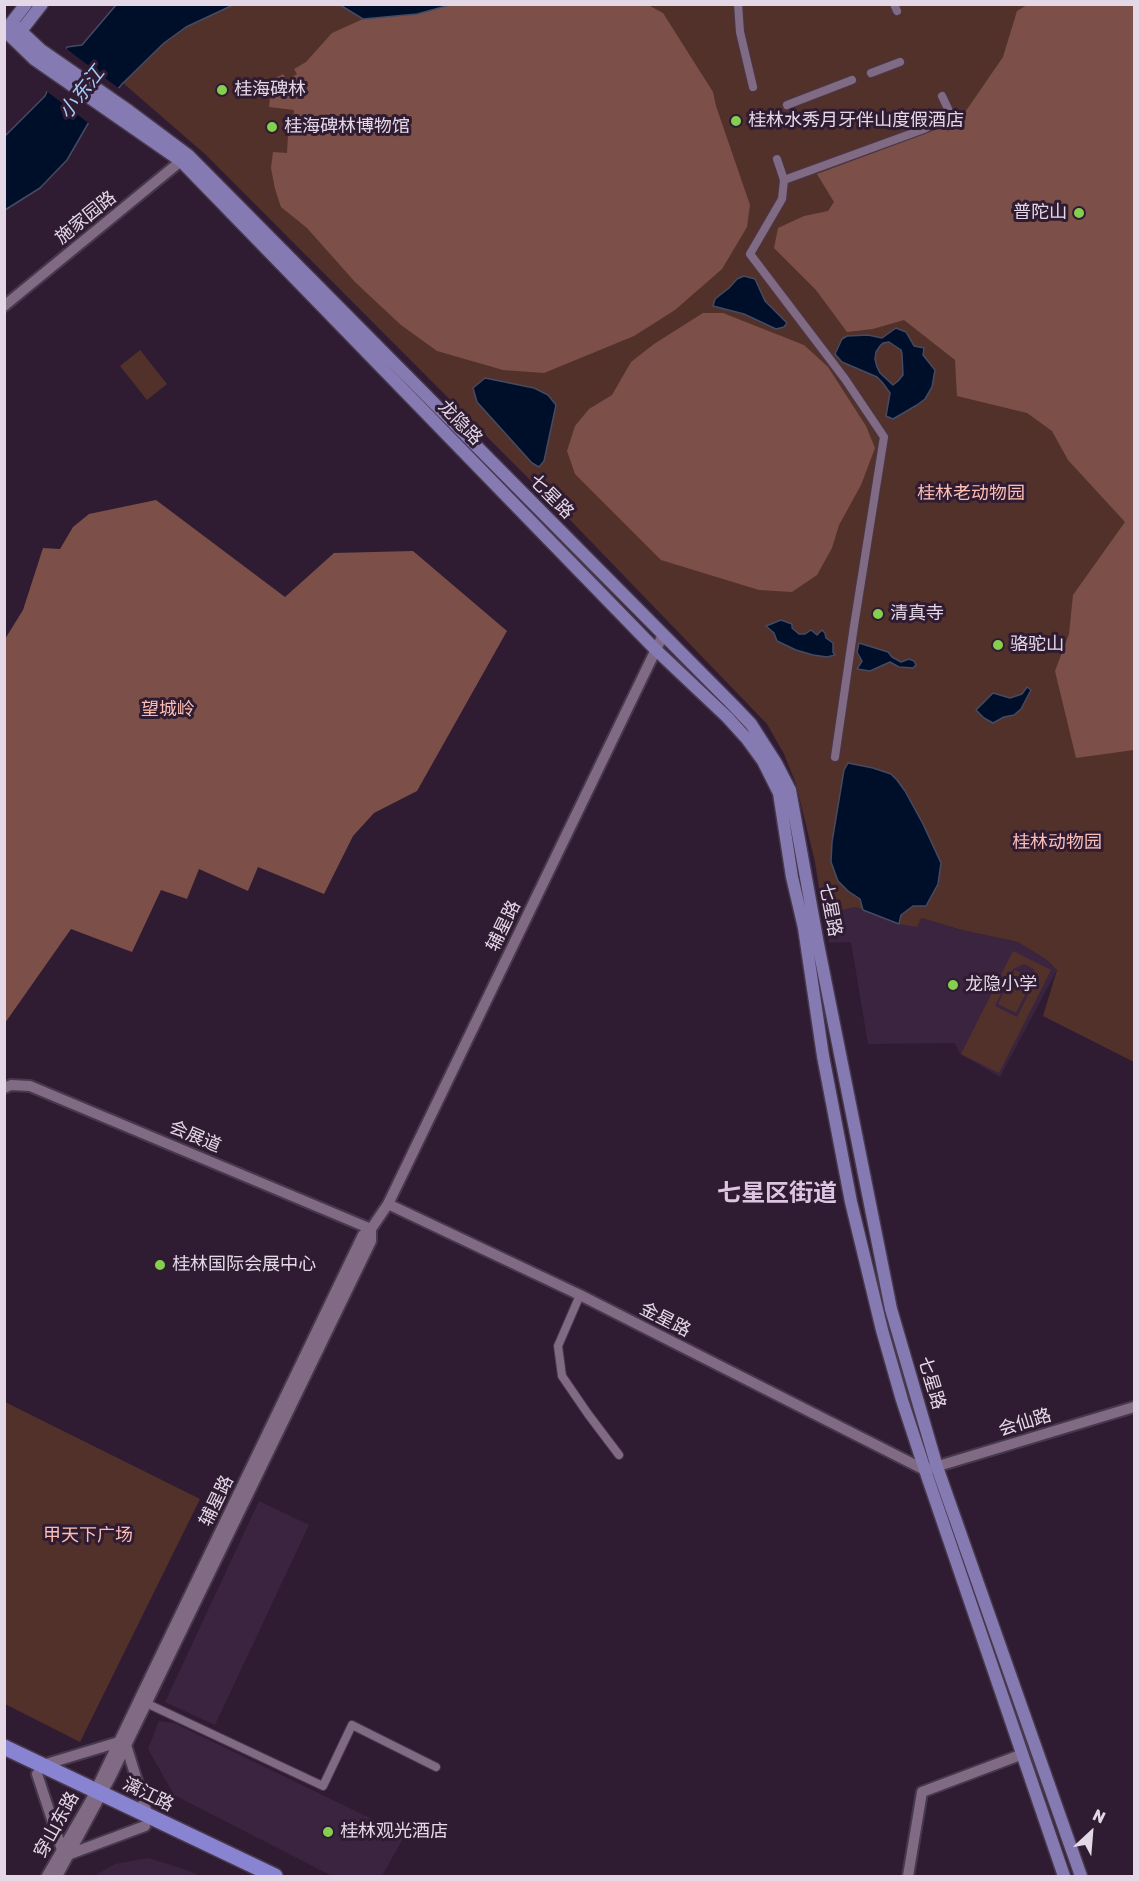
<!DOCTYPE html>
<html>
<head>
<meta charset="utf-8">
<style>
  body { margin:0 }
  #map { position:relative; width:1139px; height:1881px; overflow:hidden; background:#2f1c32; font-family:Rubik,sans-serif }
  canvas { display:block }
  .frame { position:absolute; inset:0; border:6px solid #e4d8e7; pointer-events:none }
  .north { position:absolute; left:1061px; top:1803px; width:60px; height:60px; -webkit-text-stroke:4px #2f1c32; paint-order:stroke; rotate:26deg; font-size:16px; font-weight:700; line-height:24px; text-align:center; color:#e4d8e7 }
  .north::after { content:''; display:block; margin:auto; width:21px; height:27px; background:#e4d8e7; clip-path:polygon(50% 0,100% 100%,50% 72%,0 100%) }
</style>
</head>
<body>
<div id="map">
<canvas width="1139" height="1881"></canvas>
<div class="frame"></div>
<div class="north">N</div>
</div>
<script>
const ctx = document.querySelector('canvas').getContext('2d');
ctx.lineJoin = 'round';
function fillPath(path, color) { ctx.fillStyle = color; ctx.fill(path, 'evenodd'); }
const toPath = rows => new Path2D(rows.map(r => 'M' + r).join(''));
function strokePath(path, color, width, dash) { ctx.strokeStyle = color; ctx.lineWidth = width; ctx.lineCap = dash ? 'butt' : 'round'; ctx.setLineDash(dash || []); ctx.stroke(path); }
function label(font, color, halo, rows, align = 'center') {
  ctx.font = font + ' Rubik,"Noto Sans SC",sans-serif'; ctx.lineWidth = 6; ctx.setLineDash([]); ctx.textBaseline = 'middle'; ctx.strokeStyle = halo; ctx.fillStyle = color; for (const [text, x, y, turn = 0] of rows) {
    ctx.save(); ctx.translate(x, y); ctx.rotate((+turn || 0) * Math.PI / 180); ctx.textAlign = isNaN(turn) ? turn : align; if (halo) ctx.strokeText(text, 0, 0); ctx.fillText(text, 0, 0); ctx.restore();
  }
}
const built = toPath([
  [856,907,899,924,921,918,962,930,1018,942,1047,960,1057,970,1000,1077,960,1054,955,1043,868,1044,851,942,829,943,823,914],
  [259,1501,309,1525,215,1725,165,1702],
  [159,1721,174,1723,405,1835,382,1876,332,1876,174,1795,148,1749],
  [148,1858,184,1869,201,1876,94,1876,115,1864]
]);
const green = toPath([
  [450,4,1134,5,1134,1062,1043,1016,1057,970,1047,960,1018,942,962,930,921,918,917,927,899,924,856,907,823,914,815,862,796,784,784,754,767,724,575,525,205,154,123,83,164,43,186,27,233,5,341,5,363,19],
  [140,350,167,384,147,400,120,366],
  [1013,951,1051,970,999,1073,961,1054],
  [1024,964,1034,969,1036,979,1017,1017,995,1006,1013,969],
  [1015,970,1033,979,1016,1013,998,1004],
  [5,1402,200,1499,80,1742,5,1704]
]);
const forest = toPath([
  [450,4,648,5,663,13,713,92,716,106,750,205,747,227,722,269,675,310,634,336,544,373,503,370,437,351,401,325,355,282,307,228,281,207,275,189,271,168,273,152,287,153,288,135,292,135,294,110,269,107,272,80,283,74,287,80,297,74,294,69,306,62,332,33,363,19,416,14],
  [1027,5,1134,5,1134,750,1076,758,1055,671,1069,634,1073,595,1125,522,1068,460,1052,431,1027,413,957,396,955,360,904,320,873,329,847,332,816,290,774,248,778,228,804,216,828,211,834,202,817,174,959,121,1003,57,1017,11],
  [703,313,723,313,804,345,828,367,866,426,875,448,861,485,839,525,832,548,817,575,792,592,759,590,661,560,575,474,567,451,575,426,589,409,612,395,631,362,654,344],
  [156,500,285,597,334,553,413,551,507,631,417,791,374,813,353,836,324,894,258,867,248,891,199,869,187,899,161,890,132,952,71,929,5,1023,5,639,23,610,43,548,60,549,73,527,89,514]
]);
const water = toPath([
  [116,5,233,5,186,27,164,43,123,83,89,122,67,160,40,188,5,210,5,136,45,96,67,47,82,45,116,5],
  [340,5,450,5,417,14,363,19,340,5],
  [744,276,755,279,765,301,787,323,784,327,776,329,744,314,713,306,715,299,729,288,737,279,744,276],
  [896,328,906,332,914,346,924,348,923,355,935,370,932,387,925,399,917,405,893,419,886,416,890,393,882,382,877,377,842,362,835,354,842,339,847,336,868,335,882,338,896,328],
  [889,342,901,350,902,354,903,375,898,381,893,385,880,373,877,367,875,359,876,352,880,346,883,343,889,342],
  [485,378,534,388,548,395,556,405,544,461,539,467,532,463,477,402,473,388,485,378],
  [781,620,792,624,792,628,799,634,805,634,811,630,817,635,822,630,825,633,826,638,833,643,833,652,835,655,827,657,813,655,796,650,777,641,774,633,766,626,781,620],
  [859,643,888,652,892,657,901,662,909,659,914,661,916,665,913,668,899,667,890,662,870,671,857,669,862,661,857,652,859,643],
  [1027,687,1031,690,1021,709,1014,715,1004,717,993,723,984,718,976,710,993,693,1010,698,1022,694,1027,687],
  [848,763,873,768,891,774,897,780,905,791,923,824,941,863,938,884,926,906,913,906,901,915,899,924,863,910,860,899,848,891,838,881,831,862,832,842,844,770,848,763]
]);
const pier = toPath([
  [64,47,121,90,91,125,45,90]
]);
const street = toPath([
  [738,4,740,32,753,87],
  [894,4,897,11],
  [871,73,900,62],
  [787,105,852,80],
  [777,159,784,180,782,199,750,254,845,379,884,437,854,626,835,757],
  [784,180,924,129,950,113,942,96],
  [580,1295,558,1346,562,1376,588,1414,619,1455],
  [146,1703,323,1786,352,1725,436,1767]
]);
const secondary = toPath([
  [4,306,187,156],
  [4,1088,11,1085,30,1086,371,1229],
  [388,1204,580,1295,925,1470,1134,1407],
  [126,1745,148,1816],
  [43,1765,119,1742],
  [37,1774,62,1850],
  [70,1854,145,1826],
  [47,1876,91,1800,363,1235,371,1229,388,1204,663,635],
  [57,1876,111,1776,371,1241,371,1229],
  [908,1876,922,1792,1023,1754]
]);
const primary = toPath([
  [26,4,5,31,34,59,181,161,655,649,727,717,747,739,763,761,779,793,792,877,804,928,823,1056,851,1202,882,1330,902,1400,925,1470,1064,1876],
  [12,23,41,50,129,111,188,155,733,705,751,724,776,763,790,790,818,944,891,1309,937,1467,1081,1876],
  [17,36,42,4]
]);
const highway = toPath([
  [4,1747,275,1876]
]);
const markers = [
  [222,90,6,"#84d04e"],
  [736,121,6,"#84d04e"],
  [272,127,6,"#84d04e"],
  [1079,213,6,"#84d04e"],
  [878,614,6,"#84d04e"],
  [998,645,6,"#84d04e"],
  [953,985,6,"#84d04e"],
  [160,1265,6,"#84d04e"],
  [328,1832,6,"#84d04e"]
];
const poiNames = [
  ["桂海碑林",234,90],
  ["桂林水秀月牙伴山度假酒店",748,121],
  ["桂海碑林博物馆",284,127],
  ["普陀山",1067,213,"right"],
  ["清真寺",890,614],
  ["骆驼山",1010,645],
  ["龙隐小学",965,985],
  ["桂林国际会展中心",172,1265],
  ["桂林观光酒店",340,1832]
];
const streetNames = [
  ["施家园路",86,218,-39],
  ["龙隐路",460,423,46],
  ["七星路",551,497,45],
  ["七星路",830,910,79],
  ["辅星路",504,926,-64],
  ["会展道",195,1137,23],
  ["金星路",665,1320,27],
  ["七星路",931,1383,73],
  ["会仙路",1025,1423,-17],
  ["辅星路",217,1501,-64],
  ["漓江路",148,1795,26],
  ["穿山东路",57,1825,-61]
];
const parkNames = [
  ["桂林老动物园",971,494],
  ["望城岭",168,710],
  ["桂林动物园",1057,843],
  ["甲天下广场",88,1536]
];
const waterNames = [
  ["小东江",82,93,-52]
];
const districtNames = [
  ["七星区街道",777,1194]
];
fillPath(built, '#3a243f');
fillPath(green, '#53312b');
fillPath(forest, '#7c5048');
fillPath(water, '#000f29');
strokePath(water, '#444b62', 1.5);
fillPath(pier, '#2f1c32');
strokePath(street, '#47384b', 10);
strokePath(secondary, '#47384b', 14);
strokePath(primary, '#47384b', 15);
strokePath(highway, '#47384b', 18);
strokePath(street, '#806a84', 8);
strokePath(secondary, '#806a84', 10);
strokePath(primary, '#857ab2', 12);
strokePath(highway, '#8984d1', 15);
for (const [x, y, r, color] of markers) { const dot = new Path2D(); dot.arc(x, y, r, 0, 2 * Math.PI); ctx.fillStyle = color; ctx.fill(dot); strokePath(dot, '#2f1c32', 2); }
label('18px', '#e4d8e7', '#2f1c32', poiNames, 'left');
label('18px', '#e4d8e7', '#2f1c32', streetNames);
label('18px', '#fcbeb3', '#2f1c32', parkNames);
label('italic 20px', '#a6cdf8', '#2f1c32', waterNames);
label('bold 24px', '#ddc5e2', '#2f1c32', districtNames);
</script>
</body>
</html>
